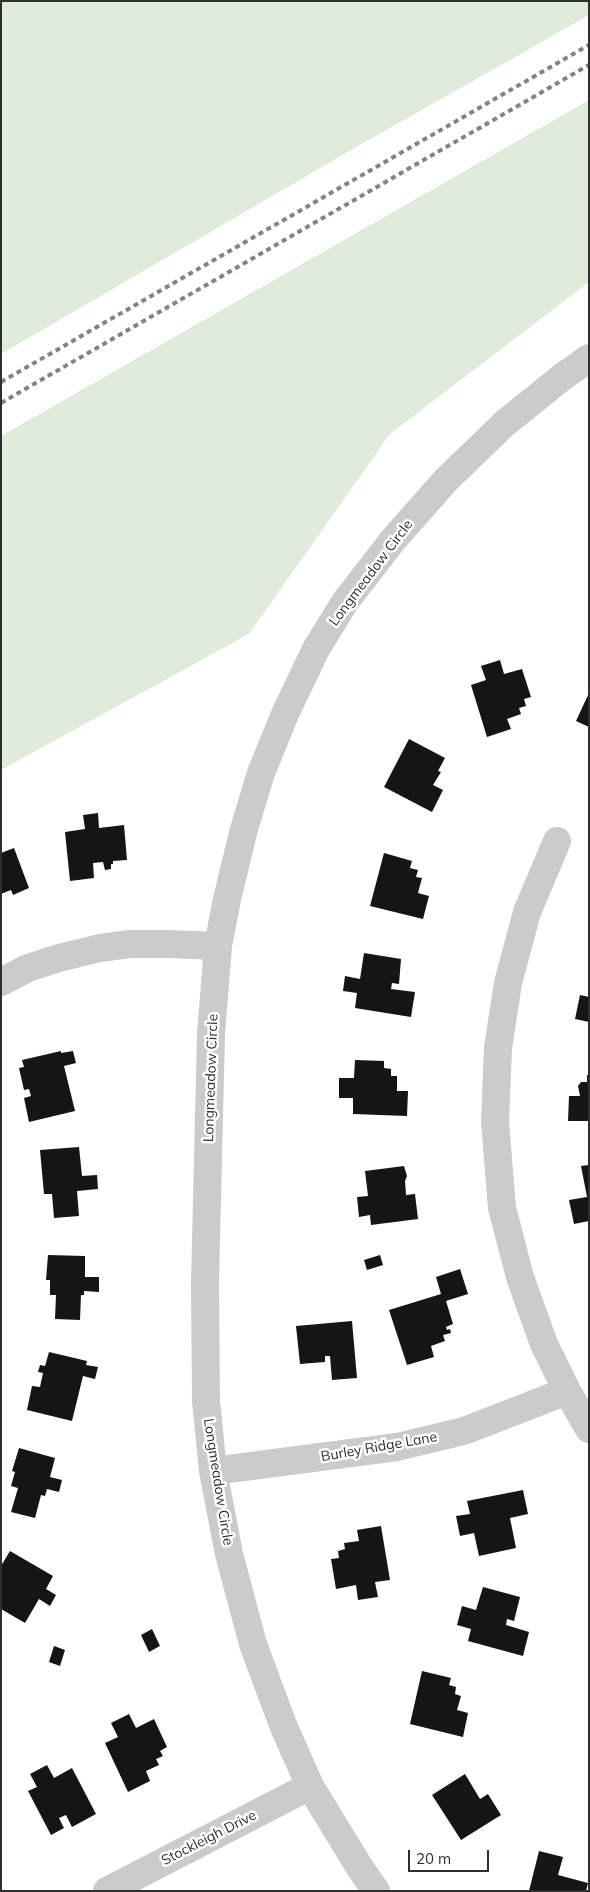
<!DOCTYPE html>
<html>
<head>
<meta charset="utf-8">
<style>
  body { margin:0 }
  #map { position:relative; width:590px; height:1892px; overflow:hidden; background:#fff; font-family:Mulish,sans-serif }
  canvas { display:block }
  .frame { position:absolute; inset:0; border:2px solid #2e2e2e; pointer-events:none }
  .scale { position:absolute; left:408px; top:1850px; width:81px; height:22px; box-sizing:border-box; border:2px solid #2e2e2e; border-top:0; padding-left:6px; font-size:15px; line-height:18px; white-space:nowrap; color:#2e2e2e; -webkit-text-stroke:4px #fff; paint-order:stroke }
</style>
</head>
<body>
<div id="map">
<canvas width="590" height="1892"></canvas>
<div class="frame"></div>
<div class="scale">20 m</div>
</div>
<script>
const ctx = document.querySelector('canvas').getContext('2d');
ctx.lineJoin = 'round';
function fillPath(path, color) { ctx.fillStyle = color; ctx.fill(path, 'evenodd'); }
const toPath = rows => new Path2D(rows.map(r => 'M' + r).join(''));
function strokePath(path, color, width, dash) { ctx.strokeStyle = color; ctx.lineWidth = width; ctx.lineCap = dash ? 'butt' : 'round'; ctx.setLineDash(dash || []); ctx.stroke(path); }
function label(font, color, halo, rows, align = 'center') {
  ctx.font = font + ' Mulish,sans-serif'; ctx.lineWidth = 5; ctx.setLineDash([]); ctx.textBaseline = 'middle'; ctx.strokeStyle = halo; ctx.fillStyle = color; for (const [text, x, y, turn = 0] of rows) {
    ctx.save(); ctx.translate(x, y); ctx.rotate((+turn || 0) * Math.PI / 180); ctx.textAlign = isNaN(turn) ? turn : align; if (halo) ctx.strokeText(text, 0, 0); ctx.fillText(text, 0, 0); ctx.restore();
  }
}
const green = toPath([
  [1,1,589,1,589,15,353,149,1,354],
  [589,100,589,282,390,434,249,634,1,770,1,436]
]);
const building = toPath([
  [500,660,504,674,522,669,531,697,524,699,526,706,519,708,521,714,507,719,511,729,487,737,471,685,486,680,481,666],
  [589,693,589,727,576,721],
  [409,739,445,758,438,771,441,772,433,785,443,790,432,812,384,787],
  [98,813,99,828,124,825,127,860,113,861,113,864,111,864,111,869,105,870,103,862,93,863,94,878,70,881,65,832,85,829,83,815],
  [14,848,29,888,13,895,11,890,1,894,1,853],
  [384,853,412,861,410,868,418,870,416,877,422,878,418,893,429,896,423,919,370,906],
  [364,953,401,959,399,984,392,983,391,989,415,992,411,1017,355,1008,357,993,343,991,345,976,360,979],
  [580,995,589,997,589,1022,575,1019],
  [61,1051,61,1053,73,1051,76,1063,64,1066,75,1111,29,1122,24,1098,31,1096,29,1089,24,1090,19,1068,24,1067,22,1060],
  [355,1060,384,1061,384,1068,391,1069,391,1076,397,1076,397,1091,408,1091,407,1116,353,1114,353,1098,339,1098,339,1078,354,1078],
  [587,1075,589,1075,589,1121,568,1121,569,1096,580,1096,578,1086,581,1082,587,1082],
  [79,1147,82,1176,97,1175,98,1189,77,1191,79,1216,54,1218,52,1194,44,1194,40,1150],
  [589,1165,589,1221,574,1224,569,1200,587,1197,581,1166],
  [404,1166,407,1176,405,1181,406,1195,415,1194,418,1219,371,1225,370,1215,359,1217,357,1197,368,1196,365,1171],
  [48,1255,85,1256,85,1277,99,1277,99,1292,84,1291,84,1295,81,1295,80,1320,55,1319,56,1295,50,1295,50,1280,46,1280],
  [380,1255,383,1265,367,1270,364,1260],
  [460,1269,468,1294,446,1301,453,1324,446,1327,447,1330,450,1329,451,1333,443,1335,445,1341,431,1346,434,1357,407,1365,389,1310,441,1294,436,1277],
  [352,1321,357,1378,332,1380,330,1356,325,1356,325,1362,300,1364,296,1326],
  [49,1352,87,1361,86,1365,98,1367,95,1379,83,1376,72,1421,27,1410,32,1386,40,1387,43,1373,38,1372,40,1365,45,1366],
  [19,1448,55,1458,50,1477,62,1480,59,1492,47,1489,45,1496,41,1495,35,1518,11,1512,18,1488,11,1486,15,1472,12,1471],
  [523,1490,528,1514,510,1518,516,1548,479,1556,474,1533,460,1536,456,1516,470,1514,467,1501],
  [381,1526,390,1580,375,1582,378,1597,358,1600,356,1585,336,1589,331,1559,339,1558,338,1551,345,1549,344,1543,359,1541,357,1530],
  [10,1551,53,1576,46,1589,56,1595,50,1606,39,1599,25,1623,1,1609,1,1566],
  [483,1587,520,1597,514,1621,507,1619,506,1625,529,1632,523,1656,468,1641,471,1629,457,1625,462,1606,476,1610],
  [152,1629,160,1646,149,1652,141,1635],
  [54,1646,65,1650,60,1666,49,1662],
  [422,1671,451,1678,449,1685,456,1687,455,1694,461,1696,457,1710,468,1713,463,1737,410,1724],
  [129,1714,136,1728,154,1719,167,1747,160,1751,163,1756,156,1759,159,1765,146,1771,150,1781,128,1792,105,1743,118,1737,111,1723],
  [47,1765,54,1778,72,1768,96,1814,72,1827,66,1815,59,1818,64,1828,51,1835,28,1791,37,1787,30,1774],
  [465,1774,480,1799,488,1794,501,1815,461,1840,432,1795],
  [539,1851,563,1857,558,1875,588,1883,586,1891,529,1891]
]);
const minor = toPath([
  [557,841,527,912,508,983,498,1048,495,1122,502,1208,520,1277,544,1344,567,1391,589,1429],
  [1,982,28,968,59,958,100,948,130,944,168,944,218,946],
  [213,1471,397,1447,464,1431,567,1391],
  [107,1891,310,1786],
  [376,1891,360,1868,310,1786,283,1725,253,1644,229,1554,213,1471,206,1401,205,1282,211,1034,218,946,227,899,244,829,261,773,285,714,316,649,345,602,393,540,446,480,504,424,561,378,589,358]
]);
const rail = toPath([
  [1,382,589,45],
  [1,403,589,65]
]);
const streetNames = [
  ["Longmeadow Circle",371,573,-53],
  ["Longmeadow Circle",211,1078,-88],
  ["Burley Ridge Lane",379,1447,-10],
  ["Longmeadow Circle",218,1482,81],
  ["Stockleigh Drive",209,1838,-27]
];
fillPath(green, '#e0ecdb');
fillPath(building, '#151515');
strokePath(minor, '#cbcbcb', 28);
strokePath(rail, '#838383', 4, [5, 4]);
label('14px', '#2e2e2e', '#fff', streetNames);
</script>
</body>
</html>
